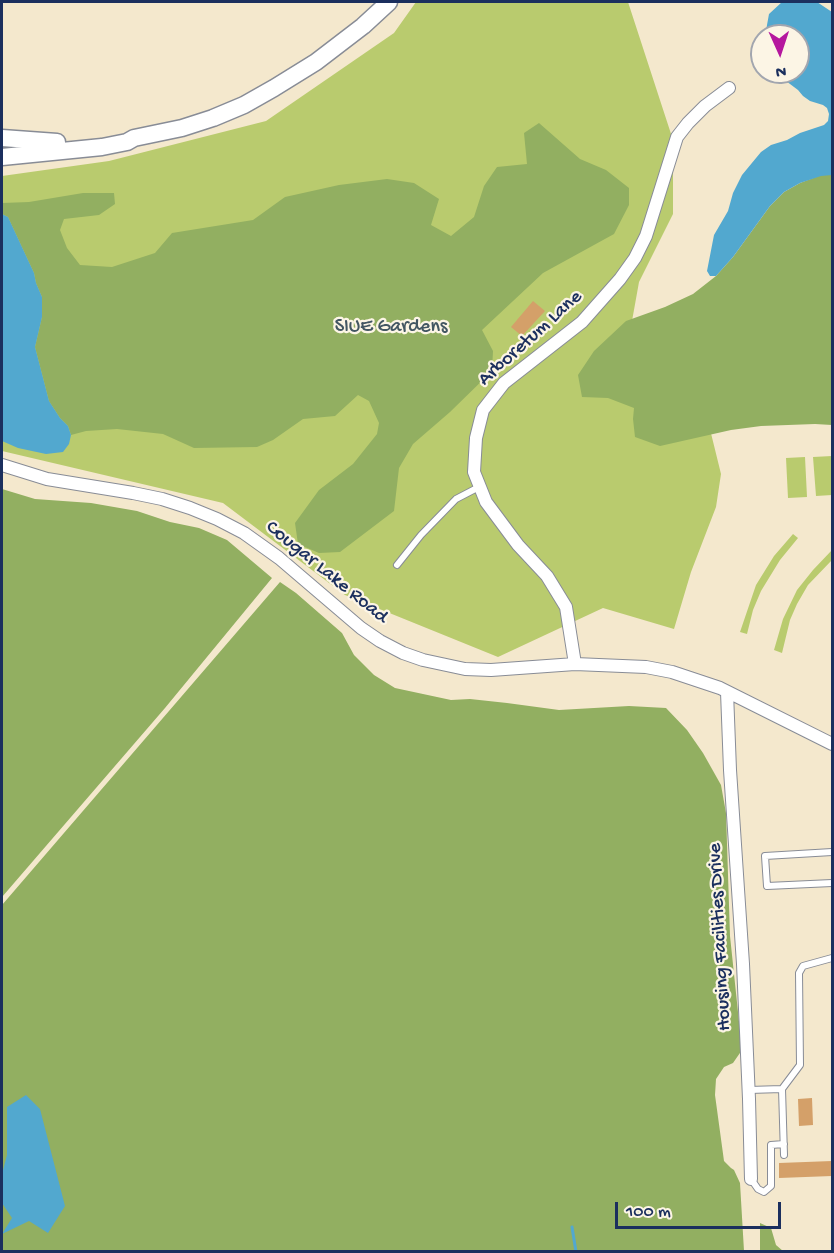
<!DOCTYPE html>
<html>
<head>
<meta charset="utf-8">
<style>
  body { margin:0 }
  #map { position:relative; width:834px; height:1253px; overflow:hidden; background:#f4e8cd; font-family:"Gochi Hand",sans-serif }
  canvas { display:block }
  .frame { position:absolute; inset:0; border:3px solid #1b2f5e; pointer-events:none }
  .north { position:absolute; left:750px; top:24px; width:60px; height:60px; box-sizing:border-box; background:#fcf5e5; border:2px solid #a2a6af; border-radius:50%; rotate:177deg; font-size:16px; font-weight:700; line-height:24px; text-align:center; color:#1b2f5e }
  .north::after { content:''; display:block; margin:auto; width:21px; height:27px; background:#b5179e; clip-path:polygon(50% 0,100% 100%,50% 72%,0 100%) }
  .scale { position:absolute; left:615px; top:1202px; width:166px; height:27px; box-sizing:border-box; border:3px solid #1b2f5e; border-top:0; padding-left:8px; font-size:18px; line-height:21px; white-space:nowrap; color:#1b2f5e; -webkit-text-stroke:4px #fcf5e5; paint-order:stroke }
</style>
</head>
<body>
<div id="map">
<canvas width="834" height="1253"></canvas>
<div class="frame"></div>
<div class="north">N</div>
<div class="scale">100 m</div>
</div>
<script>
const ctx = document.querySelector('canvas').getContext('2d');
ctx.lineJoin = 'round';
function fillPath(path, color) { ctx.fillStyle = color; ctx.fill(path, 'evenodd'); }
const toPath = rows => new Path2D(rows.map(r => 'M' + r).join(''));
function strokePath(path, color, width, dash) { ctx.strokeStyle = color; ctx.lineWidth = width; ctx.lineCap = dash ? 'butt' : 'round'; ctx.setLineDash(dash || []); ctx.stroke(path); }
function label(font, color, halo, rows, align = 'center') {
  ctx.font = font + ' "Gochi Hand",sans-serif'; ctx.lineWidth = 4.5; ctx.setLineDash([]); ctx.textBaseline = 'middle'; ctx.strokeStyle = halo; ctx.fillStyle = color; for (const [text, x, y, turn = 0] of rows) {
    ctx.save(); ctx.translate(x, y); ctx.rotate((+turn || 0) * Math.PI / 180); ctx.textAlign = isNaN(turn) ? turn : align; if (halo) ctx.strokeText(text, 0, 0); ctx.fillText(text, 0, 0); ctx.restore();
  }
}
const green = toPath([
  [416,2,628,2,673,140,673,214,639,282,632,321,707,417,721,474,716,507,691,572,674,629,603,608,498,657,345,595,223,503,2,451,2,176,109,161,266,121,394,33],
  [832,456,832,495,816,496,813,457],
  [805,457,807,497,788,498,786,458],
  [793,534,798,538,780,560,761,591,753,610,747,634,740,632,756,585,774,556],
  [832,550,832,560,808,585,797,604,790,620,782,653,774,650,783,619,797,590,813,570]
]);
const forest = toPath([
  [539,123,580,159,606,170,629,188,629,205,614,234,543,273,482,330,493,351,492,371,450,412,413,444,399,468,394,511,340,552,319,553,298,544,295,523,319,490,353,464,377,434,379,423,369,401,358,395,335,416,303,419,273,440,257,447,194,448,163,434,117,429,86,431,71,435,68,426,60,418,49,401,35,347,42,317,42,297,36,283,34,273,8,217,2,214,2,203,29,202,83,193,114,193,115,204,99,215,64,219,60,230,67,248,80,265,112,267,155,253,172,233,253,220,285,197,339,185,387,179,414,183,439,199,431,225,451,236,474,217,484,186,497,167,527,164,524,133],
  [821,175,832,175,832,425,815,424,761,426,731,430,660,446,635,437,633,419,634,408,608,398,582,397,578,375,594,351,626,321,665,307,693,294,716,276,733,257,770,206,784,192,800,183],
  [2,489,35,499,91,503,137,511,170,522,199,528,227,540,272,578,165,708,2,897],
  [280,582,296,593,342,633,354,655,374,675,395,688,451,700,470,699,507,703,559,710,629,706,666,708,687,730,703,753,721,785,726,813,730,936,742,1050,733,1063,724,1067,716,1079,715,1095,724,1161,731,1168,734,1170,740,1183,744,1251,2,1252,2,905],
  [760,1223,771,1228,776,1245,783,1251,760,1251]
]);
const water = toPath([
  [782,2,817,2,832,12,832,175,821,176,800,183,784,192,770,206,733,257,716,276,710,276,707,271,714,235,728,211,733,193,742,175,761,152,771,145,787,140,800,133,824,125,828,121,829,114,827,108,823,105,810,101,803,96,798,90,774,72,798,72,798,36,765,36,769,14],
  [2,214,8,217,34,273,36,283,42,297,42,317,35,347,49,401,60,418,68,426,71,435,69,444,63,452,46,454,18,448,2,441],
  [26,1095,40,1109,65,1206,48,1233,29,1221,2,1234,12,1218,2,1203,2,1174,7,1155,7,1107]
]);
const stream = toPath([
  [572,1227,576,1252]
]);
const building = toPath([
  [533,301,545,311,522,336,511,327],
  [812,1098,813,1125,799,1126,798,1099],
  [832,1161,832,1176,779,1178,779,1163]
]);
const service = toPath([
  [397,565,421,535,456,499,479,487],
  [832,852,765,856,767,886,832,883],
  [782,1089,784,1155],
  [749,1090,782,1089,800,1065,799,973,803,966,832,958],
  [751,1179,758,1189,764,1192,771,1186,771,1145,784,1144]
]);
const minor = toPath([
  [2,465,47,479,133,493,162,499,190,508,217,519,244,533,279,558,361,628,380,641,403,653,423,660,465,669,491,670,575,664,646,667,672,672,720,688,832,744],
  [575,664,566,607,547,576,518,545,486,502,474,472,476,438,483,410,504,383,582,322,620,279,635,258,646,236,677,137,688,123,705,106,729,88],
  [727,692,730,770,743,964,749,1099,751,1179]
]);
const secondary = toPath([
  [2,138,57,142],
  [2,157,102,147,127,142,134,138,182,128,213,118,244,105,274,88,316,62,363,26,389,2]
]);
const parkNames = [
  ["SIUE Gardens",391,328]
];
const streetNames = [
  ["Arboretum Lane",531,339,-42],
  ["Cougar Lake Road",326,573,39],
  ["Housing Facilities Drive",721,937,-93]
];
fillPath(green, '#b9cb6e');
fillPath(forest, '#92af61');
fillPath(water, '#52a8cf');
strokePath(stream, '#52a8cf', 3);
fillPath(building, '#d4a069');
strokePath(service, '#888c96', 8);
strokePath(minor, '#888c96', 14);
strokePath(secondary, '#888c96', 19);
strokePath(service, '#fff', 6);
strokePath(minor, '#fff', 12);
strokePath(secondary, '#fff', 16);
label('20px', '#425662', '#fcf5e5', parkNames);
label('20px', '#1b2f5e', '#fcf5e5', streetNames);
</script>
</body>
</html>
